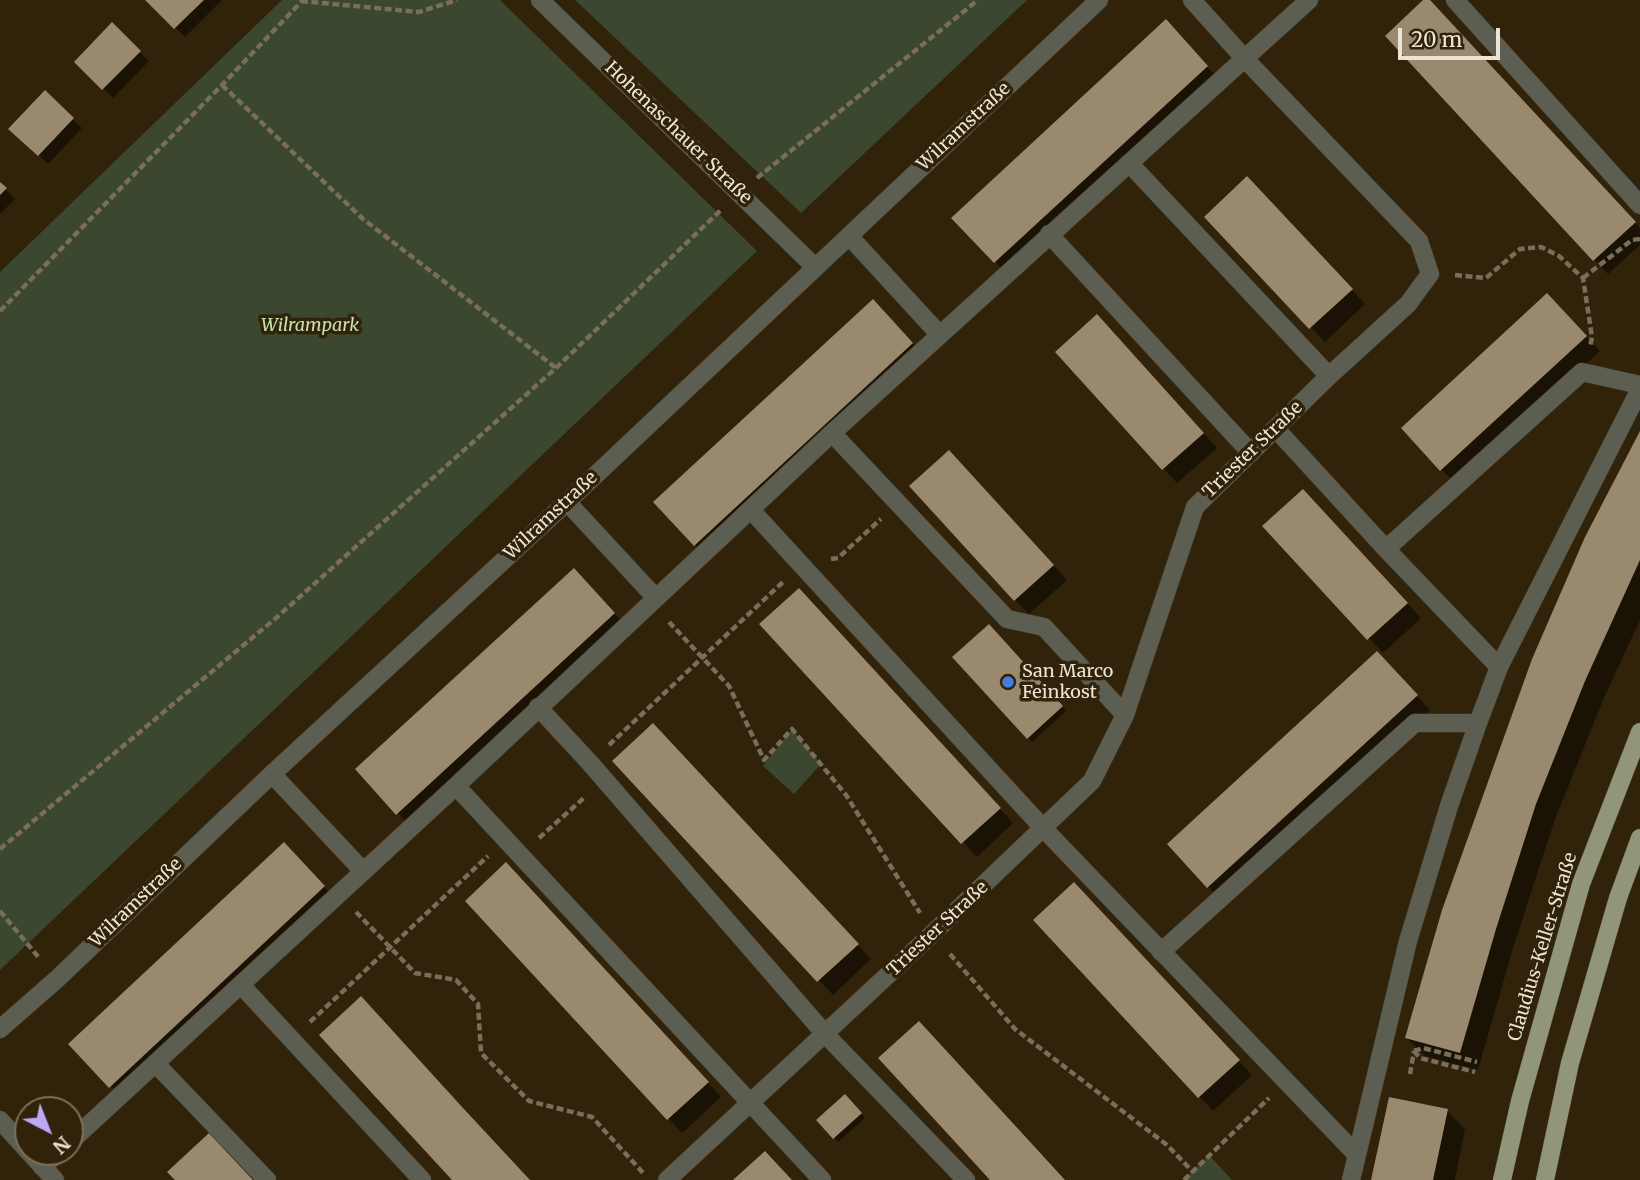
<!DOCTYPE html>
<html>
<head>
<meta charset="utf-8">
<style>
  body { margin:0 }
  #map { position:relative; width:1640px; height:1180px; overflow:hidden; background:#30230a; font-family:Merriweather,serif }
  canvas { display:block }
  .north { position:absolute; left:14px; top:1096px; width:70px; height:70px; box-sizing:border-box; background:#30230a; border:2px solid #7b705b; border-radius:50%; rotate:138deg; font-size:19px; font-weight:700; line-height:28px; text-align:center; color:#ece4d5 }
  .north::after { content:''; display:block; margin:auto; width:24px; height:32px; background:#bea9f5; clip-path:polygon(50% 0,100% 100%,50% 72%,0 100%) }
  .scale { position:absolute; left:1398px; top:28px; width:102px; height:32px; box-sizing:border-box; border:4px solid #ece4d5; border-top:0; padding-left:9px; font-size:21px; line-height:24px; white-space:nowrap; color:#ece4d5; -webkit-text-stroke:5px #30230a; paint-order:stroke }
</style>
</head>
<body>
<div id="map">
<canvas width="1640" height="1180"></canvas>
<div class="north">N</div>
<div class="scale">20 m</div>
</div>
<script>
const ctx = document.querySelector('canvas').getContext('2d');
ctx.lineJoin = 'round';
function fillPath(path, color) { ctx.fillStyle = color; ctx.fill(path, 'evenodd'); }
const toPath = rows => new Path2D(rows.map(r => 'M' + r).join(''));
function strokePath(path, color, width, dash) { ctx.strokeStyle = color; ctx.lineWidth = width; ctx.lineCap = dash ? 'butt' : 'round'; ctx.setLineDash(dash || []); ctx.stroke(path); }
function label(font, color, halo, rows, align = 'center') {
  ctx.font = font + ' Merriweather,serif'; ctx.lineWidth = 7; ctx.setLineDash([]); ctx.textBaseline = 'middle'; ctx.strokeStyle = halo; ctx.fillStyle = color; for (const [text, x, y, turn = 0] of rows) {
    ctx.save(); ctx.translate(x, y); ctx.rotate((+turn || 0) * Math.PI / 180); ctx.textAlign = isNaN(turn) ? turn : align; if (halo) ctx.strokeText(text, 0, 0); ctx.fillText(text, 0, 0); ctx.restore();
  }
}
const green = toPath([
  [282,0,500,0,757,251,0,970,0,272],
  [575,0,1027,0,801,213],
  [792,729,821,764,794,794,763,766],
  [1209,1155,1232,1180,1184,1180]
]);
const shadow = toPath([
  [147,0,222,0,185,37],
  [1426,0,1441,13,1640,228,1640,245,1608,274,1387,36],
  [112,25,149,61,113,98,76,62],
  [1179,35,1220,81,1009,276,953,218],
  [45,93,82,128,48,164,11,129],
  [0,184,15,199,0,214],
  [1261,192,1365,304,1325,342,1206,217],
  [1561,310,1600,351,1455,483,1441,469],
  [887,316,926,358,709,559,695,545],
  [1111,330,1217,448,1177,483,1057,352],
  [1640,435,1640,620,1603,700,1554,822,1513,948,1478,1070,1425,1056,1407,1038],
  [963,466,1067,580,1029,614,1015,600],
  [1317,505,1421,618,1383,653,1265,526],
  [588,584,628,628,412,828,357,769],
  [813,604,1013,823,977,857,762,624],
  [989,626,1066,711,1032,742,955,657],
  [1391,668,1430,710,1222,901,1169,844],
  [667,740,871,959,833,995,615,761],
  [298,859,338,901,125,1100,111,1086],
  [520,878,721,1097,682,1133,467,901],
  [1088,898,1252,1075,1213,1111,1035,920],
  [845,1097,865,1118,838,1142,819,1120],
  [1447,1111,1465,1129,1455,1180,1373,1180]
]);
const building = toPath([
  [145,0,204,0,174,29],
  [1423,0,1430,0,1636,222,1593,261,1385,36],
  [1166,19,1208,66,994,263,951,218],
  [112,22,141,51,102,90,74,62],
  [45,90,74,118,38,156,8,129],
  [1247,176,1353,289,1309,329,1204,217],
  [0,182,7,188,0,195],
  [1547,293,1587,336,1440,471,1401,428],
  [873,299,913,343,694,546,653,502],
  [1097,314,1204,433,1162,470,1055,352],
  [1640,431,1640,560,1585,681,1536,804,1496,929,1460,1053,1405,1038,1442,910,1532,659,1585,537],
  [949,450,1054,565,1014,601,909,486],
  [1303,489,1408,603,1367,640,1262,526],
  [574,568,615,613,396,815,355,769],
  [799,588,1001,808,961,844,759,624],
  [989,624,1063,706,1027,739,952,657],
  [1377,651,1418,695,1207,888,1167,844],
  [653,723,859,944,817,982,612,761],
  [284,842,325,886,109,1088,68,1044],
  [506,862,709,1082,667,1120,465,901],
  [1074,882,1240,1060,1198,1098,1033,920],
  [361,996,463,1108,530,1180,452,1180,370,1091,319,1035],
  [919,1021,1010,1120,1065,1180,990,1180,924,1108,878,1058],
  [845,1094,862,1113,833,1139,816,1120],
  [1389,1097,1448,1109,1433,1180,1371,1180],
  [209,1133,253,1180,175,1180,167,1172],
  [765,1151,792,1180,733,1180]
]);
const path = toPath([
  [301,1,419,12,457,0],
  [222,85,363,219,556,368],
  [757,178,978,0],
  [1455,275,1486,278,1520,249,1541,247,1559,256,1583,278,1592,337,1590,347],
  [1583,278,1632,240,1640,239],
  [0,311,222,85,302,1],
  [831,559,838,558,881,519],
  [669,622,729,686,764,760,792,729,846,795,920,913],
  [609,745,784,581],
  [539,838,585,797],
  [0,849,276,618,556,368,722,209],
  [0,911,40,959],
  [356,912,415,973,456,980,478,1004,481,1053,529,1101,592,1117,644,1174],
  [950,954,1015,1029,1167,1145,1193,1172],
  [310,1022,488,856],
  [1414,1051,1420,1058,1475,1072],
  [1414,1051,1423,1048,1477,1062],
  [1410,1074,1414,1051],
  [1184,1180,1269,1098]
]);
const minor = toPath([
  [540,0,815,267],
  [1455,0,1640,205],
  [1129,163,1329,376],
  [1049,234,1251,453],
  [849,236,940,335],
  [1276,429,1386,549,1499,667],
  [832,433,1007,619,1044,627,1125,715],
  [567,502,655,597],
  [751,510,1044,829,1357,1155],
  [1386,549,1582,372,1640,385],
  [538,707,590,763,825,1034,966,1180],
  [272,774,363,871],
  [456,786,822,1180],
  [1161,952,1415,723,1478,723],
  [241,985,422,1180],
  [0,1029,57,979,272,774,567,502,1099,0],
  [156,1064,267,1180],
  [0,1120,28,1151],
  [70,1142,456,786,832,433,1309,0],
  [29,1152,55,1180],
  [42,1167,59,1152],
  [667,1180,932,934,1092,781,1125,715,1195,507,1329,376,1408,304,1430,274,1419,241,1244,58,1192,0],
  [1351,1180,1408,941,1449,806,1478,723,1499,667,1640,389]
]);
const major = toPath([
  [1502,1180,1520,1101,1581,884,1640,732],
  [1545,1180,1570,1063,1618,898,1640,838]
]);
const markers = [
  [1008,682,7,"#3f7fe0"]
];
const streetNames = [
  ["Wilramstraße",964,127,-43],
  ["Hohenaschauer Straße",678,133,44],
  ["Triester Straße",1253,450,-44],
  ["Wilramstraße",551,516,-43],
  ["Wilramstraße",136,903,-44],
  ["Triester Straße",938,929,-43],
  ["Claudius-Keller-Straße",1543,947,-73]
];
const parkNames = [
  ["Wilrampark",310,326]
];
const poiNames = [
  ["San Marco",1022,672],
  ["Feinkost",1022,693]
];
fillPath(green, '#3b472e');
fillPath(shadow, '#0007');
fillPath(building, '#99896e');
strokePath(minor, '#4a3e26', 19);
strokePath(major, '#4a3e26', 19);
strokePath(path, '#796e59', 4.5, [7, 3.5]);
strokePath(minor, '#5c5e51', 18);
strokePath(major, '#91967b', 18);
for (const [x, y, r, color] of markers) { const dot = new Path2D(); dot.arc(x, y, r, 0, 2 * Math.PI); ctx.fillStyle = color; ctx.fill(dot); strokePath(dot, '#30230a', 2.5); }
label('18px', '#ece4d5', '#30230a', streetNames);
label('italic 18px', '#c6e1ab', '#30230a', parkNames);
label('18px', '#ece4d5', '#30230a', poiNames, 'left');
</script>
</body>
</html>
